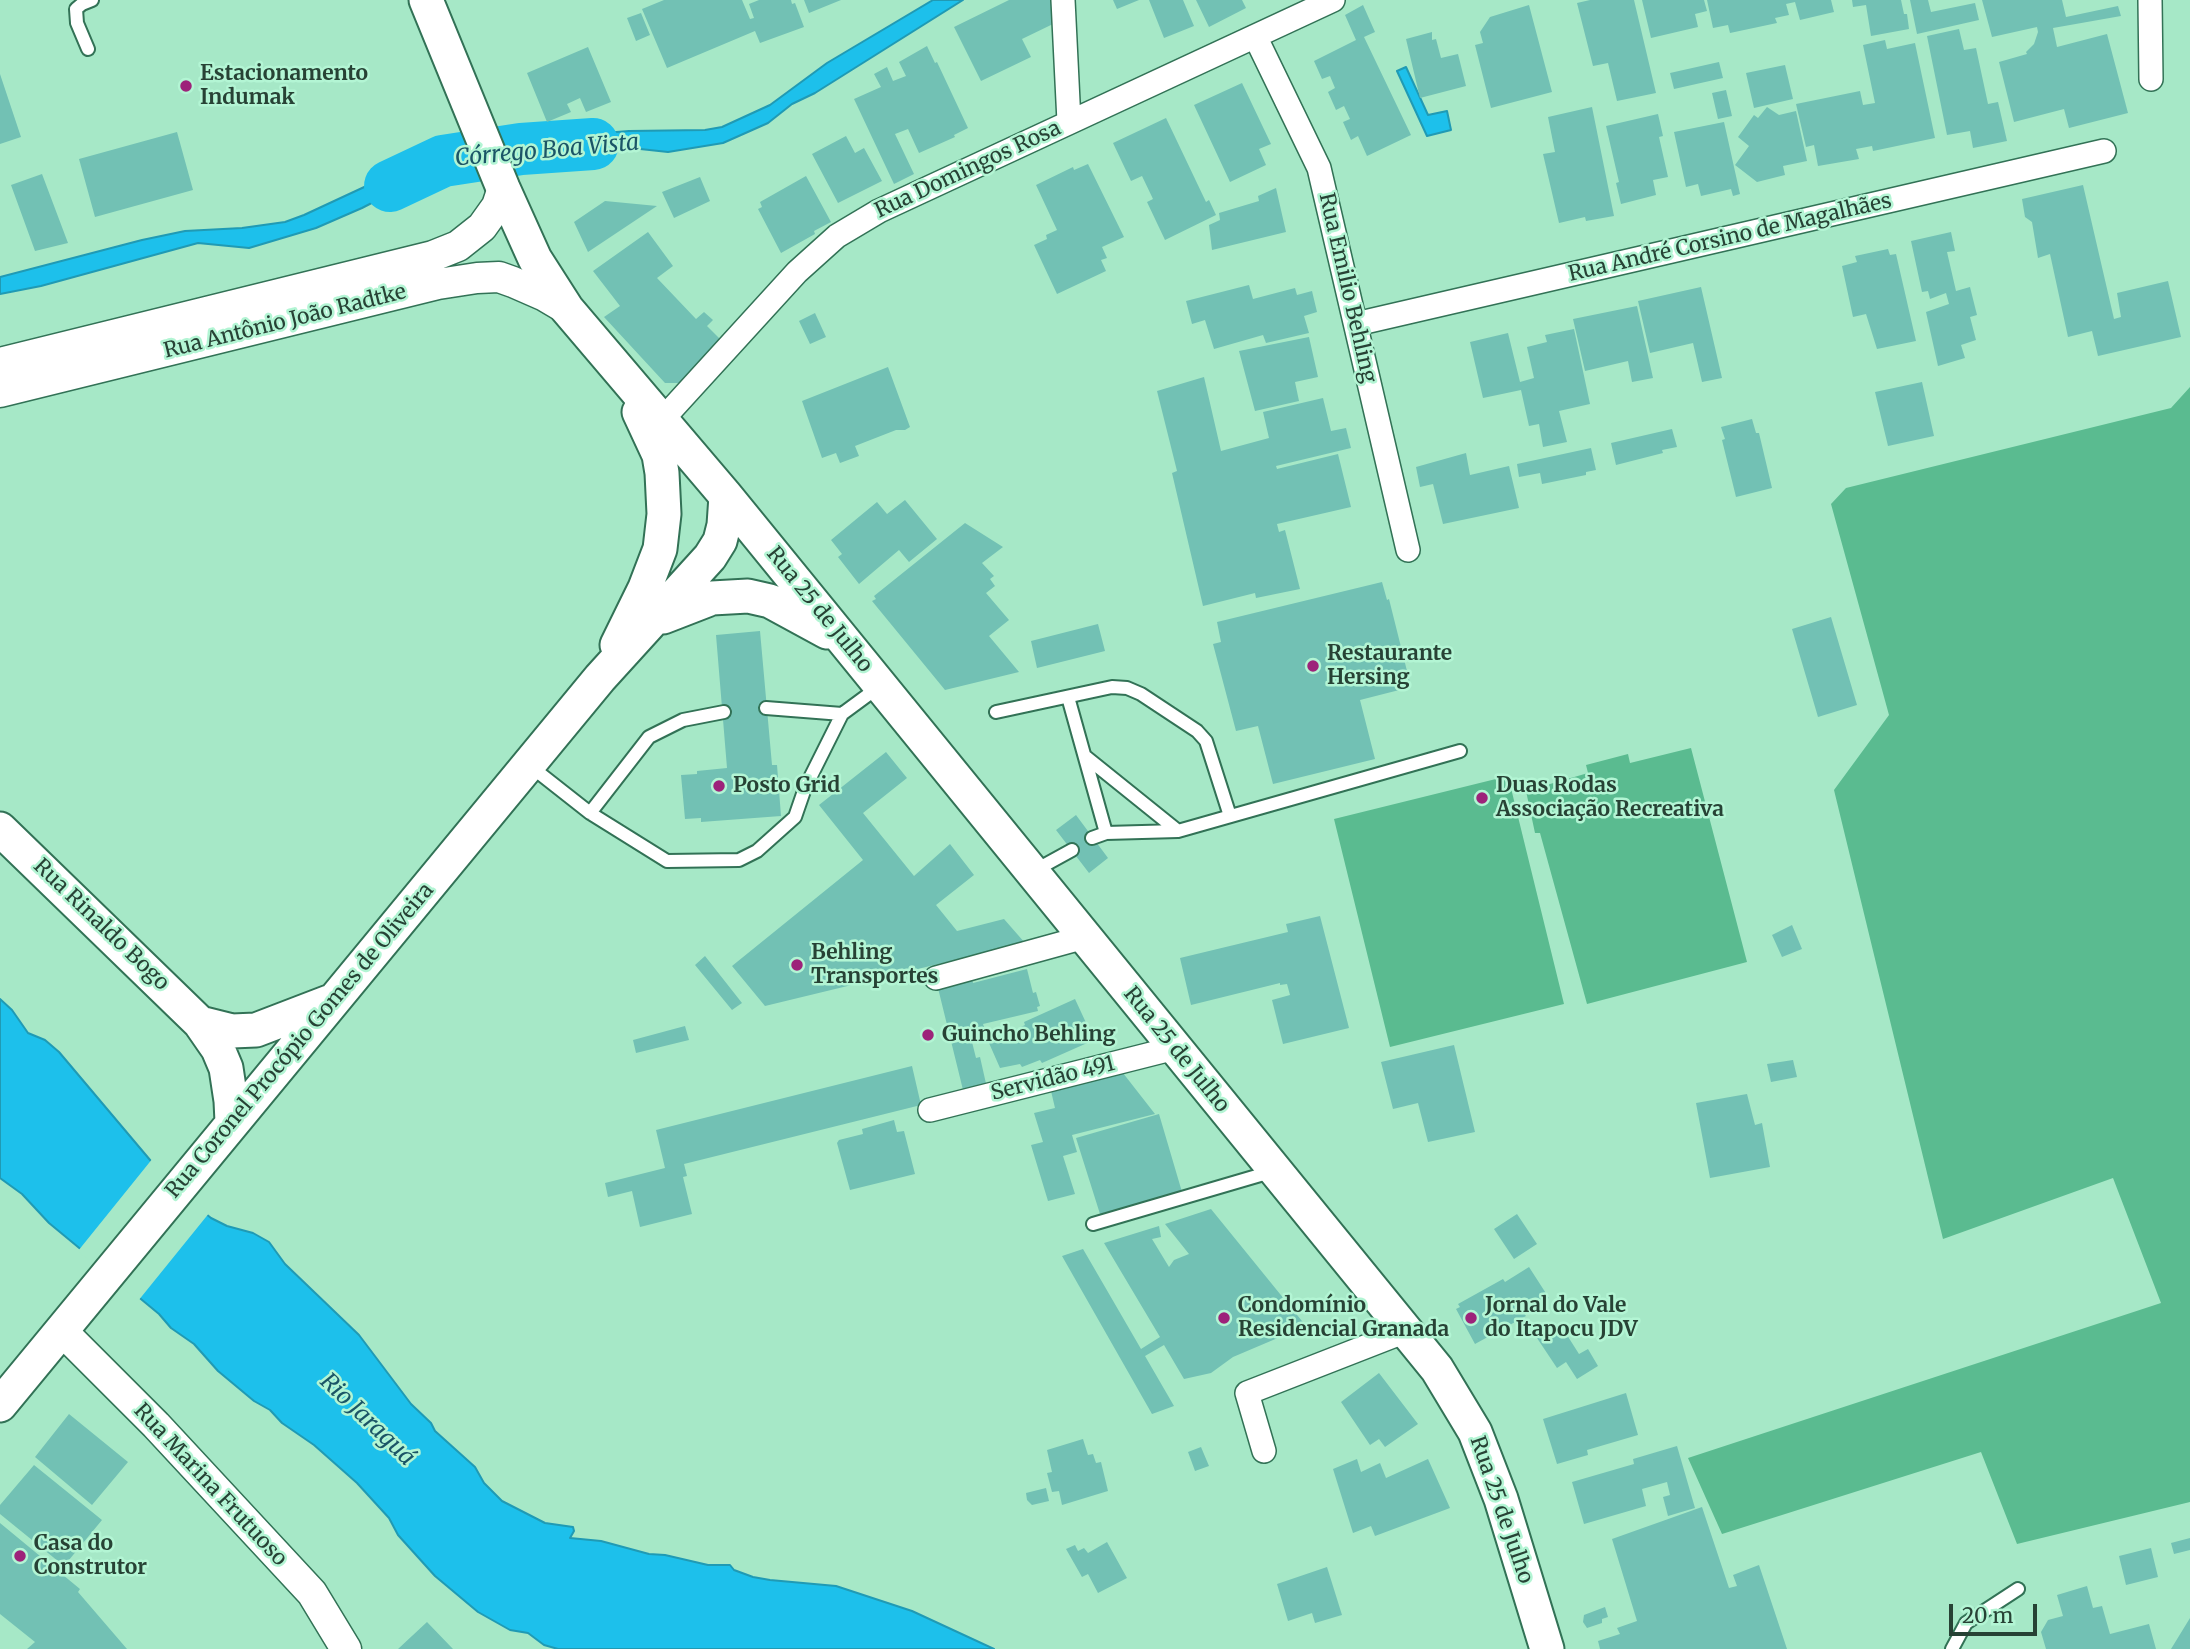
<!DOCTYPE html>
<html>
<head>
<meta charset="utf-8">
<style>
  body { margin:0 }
  #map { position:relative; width:2190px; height:1649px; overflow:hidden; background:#a6e8c7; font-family:Merriweather,serif }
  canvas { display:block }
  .scale { position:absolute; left:1949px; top:1604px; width:88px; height:32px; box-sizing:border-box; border:4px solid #274235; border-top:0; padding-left:9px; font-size:21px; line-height:24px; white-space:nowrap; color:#274235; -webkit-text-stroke:5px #b3f5d4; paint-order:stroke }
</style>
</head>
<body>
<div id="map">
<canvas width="2190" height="1649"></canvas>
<div class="scale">20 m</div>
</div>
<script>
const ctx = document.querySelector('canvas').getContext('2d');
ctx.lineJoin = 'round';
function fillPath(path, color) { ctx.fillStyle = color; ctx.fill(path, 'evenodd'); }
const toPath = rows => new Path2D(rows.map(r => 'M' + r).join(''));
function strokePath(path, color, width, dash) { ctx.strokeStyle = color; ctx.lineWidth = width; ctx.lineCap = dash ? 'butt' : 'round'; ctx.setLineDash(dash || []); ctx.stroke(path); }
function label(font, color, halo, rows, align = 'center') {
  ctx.font = font + ' Merriweather,serif'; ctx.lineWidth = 5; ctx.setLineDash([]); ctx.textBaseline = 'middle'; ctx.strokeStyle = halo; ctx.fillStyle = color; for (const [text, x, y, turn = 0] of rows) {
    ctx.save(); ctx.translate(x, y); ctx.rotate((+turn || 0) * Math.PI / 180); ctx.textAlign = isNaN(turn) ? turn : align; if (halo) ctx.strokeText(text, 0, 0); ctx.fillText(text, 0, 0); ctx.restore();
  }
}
const green = toPath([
  [2190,387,2190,1502,2017,1544,1981,1452,1722,1534,1688,1458,2161,1303,2113,1178,1943,1239,1834,790,1889,715,1831,504,1846,488,2171,408],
  [1691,748,1747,962,1587,1004,1540,833,1535,833,1526,791,1588,773,1586,765,1628,754,1630,763],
  [1508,776,1564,1004,1390,1047,1334,819]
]);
const water = toPath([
  [933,0,963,0,815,93,792,104,768,123,723,143,668,152,631,148,525,159,517,140,629,131,705,130,722,127,770,105,827,63,933,0],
  [1406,67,1428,115,1447,111,1451,130,1427,136,1397,71,1406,67],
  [453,151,459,167,422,177,362,208,316,228,249,248,198,243,41,286,0,294,0,277,142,240,185,231,242,228,285,222,304,215,418,162,453,151],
  [0,999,12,1010,28,1033,45,1040,59,1052,172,1186,211,1218,227,1226,253,1233,269,1242,285,1264,359,1335,411,1404,431,1423,435,1431,475,1467,484,1483,502,1501,545,1523,573,1527,574,1531,570,1538,601,1541,649,1554,665,1555,708,1565,730,1565,734,1570,753,1577,770,1580,836,1586,912,1611,994,1649,558,1649,544,1645,528,1633,510,1630,478,1612,435,1576,398,1535,389,1518,357,1483,314,1445,282,1423,270,1410,254,1401,218,1371,194,1344,171,1328,159,1314,49,1223,22,1194,0,1178,0,999]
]);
const pier = toPath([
  [153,1158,174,1183,210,1212,138,1301,78,1251]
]);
const river = toPath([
  [390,186,443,161,521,149,593,144]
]);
const building = toPath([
  [664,0,742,0,750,19,754,18,749,4,759,0,791,0,792,4,795,3,804,27,760,43,755,31,667,68,642,9],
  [804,0,841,0,809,13],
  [1009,0,1052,0,1053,24,1022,39,1031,57,981,81,954,27],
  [1113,0,1139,0,1117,9],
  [1149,0,1183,0,1194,26,1164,38],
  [1196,0,1242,0,1246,8,1209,27],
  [1590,0,1634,0,1656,93,1617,101,1608,63,1593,66,1577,3],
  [1642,0,1704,0,1707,11,1695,14,1698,27,1651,38],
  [1707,0,1831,0,1834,12,1800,20,1795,2,1786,4,1789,15,1775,18,1777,23,1730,33,1728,25,1713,28],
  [1852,0,1901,0,1904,14,1907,14,1909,29,1871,36,1866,5,1853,7],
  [1910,0,1928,0,1931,12,1975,3,1979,20,1917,34],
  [1982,0,2062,0,2066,17,2118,6,2121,16,2053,28,2057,47,2107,34,2128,113,2069,128,2064,109,2014,122,1999,62,2027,54,2026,52,2034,44,2038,32,2037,27,1992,37],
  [1363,5,1375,32,1364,37,1411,135,1367,156,1358,136,1351,140,1343,122,1350,119,1344,106,1336,110,1328,92,1335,88,1330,76,1322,79,1314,61,1356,40,1345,15],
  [1529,5,1552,92,1491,108,1475,45,1483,43,1480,32,1490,17],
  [641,13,650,35,636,41,627,18],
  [1959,29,1964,50,1976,48,1988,104,1998,102,2007,141,1973,148,1970,131,1947,135,1927,36],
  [1432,32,1432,40,1436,39,1441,58,1458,54,1466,86,1420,98,1406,39],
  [1885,40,1887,49,1915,43,1935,138,1873,151,1872,146,1856,149,1859,159,1818,166,1814,145,1806,147,1796,104,1860,91,1863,105,1875,103,1863,45],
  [927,46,935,63,937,62,968,128,954,135,955,137,919,153,908,129,895,134,914,174,894,184,854,99,881,87,874,74,887,67,893,81,906,76,899,62],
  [588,47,611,102,586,112,580,98,567,104,571,112,547,122,527,73],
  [1719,62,1723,78,1674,89,1670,73],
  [1785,65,1793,99,1754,108,1746,73],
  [0,74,21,137,0,144],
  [1242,83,1271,144,1259,149,1266,165,1230,182,1194,105],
  [1726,90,1732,116,1718,119,1712,93],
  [1592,107,1614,216,1586,221,1585,217,1559,223,1543,154,1555,152,1548,117],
  [1767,107,1779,115,1796,111,1807,161,1783,166,1785,175,1757,182,1735,165,1749,146,1738,137,1754,115,1758,118],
  [1658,114,1663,136,1659,137,1668,177,1653,180,1656,195,1621,204,1616,183,1619,182,1606,126],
  [1166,118,1206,202,1209,200,1216,215,1165,240,1147,202,1153,199,1142,176,1131,181,1113,143],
  [1724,122,1740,194,1733,196,1731,189,1701,196,1698,184,1686,187,1674,132],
  [177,132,193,190,95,217,79,159],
  [846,136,855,153,864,148,882,181,838,203,812,154],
  [1088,164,1124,237,1102,247,1107,258,1101,260,1106,271,1057,294,1034,245,1047,239,1046,235,1057,230,1036,185,1073,167,1074,170],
  [42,174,68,243,35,251,11,185],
  [806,176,831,222,814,231,815,234,781,253,758,209,762,207,760,202],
  [700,177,710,201,674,218,662,192],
  [2083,185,2114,319,2121,317,2117,293,2168,281,2181,337,2098,356,2092,331,2068,337,2050,254,2038,258,2032,222,2025,217,2022,199],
  [1276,188,1286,232,1212,250,1209,225,1220,220,1219,213,1259,201,1258,196],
  [605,201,657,206,588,252,574,222],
  [648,232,673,266,657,278,696,319,704,312,713,320,707,326,723,342,679,383,665,383,604,317,620,306,593,271],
  [1951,232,1955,251,1947,252,1956,291,1970,287,1977,315,1970,317,1976,340,1961,345,1965,358,1938,366,1926,312,1949,304,1946,293,1930,299,1928,291,1922,292,1911,241],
  [1888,249,1890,255,1896,254,1916,341,1877,349,1866,314,1853,317,1842,266,1857,262,1855,256],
  [1249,285,1253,299,1295,288,1297,295,1312,291,1317,312,1304,316,1309,333,1266,343,1263,335,1214,349,1205,320,1192,324,1186,301],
  [1701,287,1722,378,1702,382,1693,343,1650,353,1638,301],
  [1637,306,1653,378,1632,382,1628,361,1585,371,1573,319],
  [815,313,826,337,810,344,799,321],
  [1574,329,1590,404,1559,411,1567,442,1543,447,1539,424,1529,426,1521,390,1483,398,1470,342,1508,333,1520,382,1534,378,1527,347,1547,342,1545,335],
  [1309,337,1318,377,1295,382,1299,401,1255,411,1239,351],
  [888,367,910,427,905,430,896,430,855,446,859,456,840,463,836,453,822,458,802,401],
  [1204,377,1221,451,1269,438,1263,412,1323,398,1331,431,1346,428,1351,448,1276,466,1277,469,1338,454,1351,507,1277,524,1279,532,1285,530,1300,589,1256,598,1255,593,1203,606,1172,473,1177,471,1157,391],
  [1922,382,1934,436,1888,446,1875,392],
  [1752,419,1756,433,1759,433,1772,488,1736,497,1722,440,1725,439,1721,427],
  [1672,429,1677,447,1662,450,1663,453,1616,465,1611,443],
  [1591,448,1596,470,1586,472,1586,475,1542,484,1540,473,1519,477,1517,464],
  [1466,453,1470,475,1509,466,1519,508,1443,524,1433,484,1420,487,1416,467],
  [905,500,937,539,909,562,899,550,859,584,838,557,842,554,831,540,877,502,887,514],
  [965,523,1003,547,982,563,994,576,990,579,995,586,986,593,1009,620,989,636,1019,672,945,690,872,601,876,599,874,596],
  [1382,582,1387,600,1389,599,1411,687,1360,700,1375,759,1273,784,1258,726,1236,731,1213,644,1221,642,1217,622],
  [1831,617,1857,705,1818,717,1792,629],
  [1098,624,1105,651,1037,668,1031,641],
  [760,631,772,765,777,765,781,816,701,822,701,818,685,819,681,775,697,774,697,771,727,768,716,635],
  [886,752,907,778,863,813,914,876,950,844,974,875,936,905,957,931,1004,919,1025,943,765,1006,732,966,863,860,819,805],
  [1076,815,1108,858,1089,873,1056,830],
  [1320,916,1349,1028,1283,1044,1272,1000,1290,995,1287,984,1280,985,1280,983,1191,1005,1180,958,1288,932,1286,924],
  [1792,925,1802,949,1782,957,1772,935],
  [705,956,742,1003,732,1010,695,965],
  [1027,969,1033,993,1036,992,1040,1006,1037,1007,1038,1011,983,1024,985,1030,970,1034,976,1058,980,1057,987,1088,964,1094,937,984,971,975,973,983],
  [1075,999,1094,1040,1042,1063,1040,1060,1022,1067,1020,1064,1000,1068,989,1043,1025,1025,1024,1022],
  [685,1026,689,1040,636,1053,633,1040],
  [1454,1045,1475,1132,1428,1142,1418,1103,1393,1109,1381,1062],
  [1793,1060,1797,1077,1771,1082,1767,1064],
  [912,1066,921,1105,684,1164,687,1176,683,1177,692,1214,640,1227,632,1191,608,1197,605,1183,665,1168,656,1130],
  [1123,1073,1155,1114,1072,1135,1077,1152,1063,1156,1075,1194,1048,1201,1031,1145,1043,1142,1034,1113,1055,1108,1051,1091],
  [1747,1094,1755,1125,1762,1123,1770,1167,1710,1178,1696,1103],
  [1159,1114,1182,1192,1100,1214,1076,1138],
  [894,1120,897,1132,904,1131,915,1174,850,1190,837,1143,839,1140,863,1134,862,1129],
  [1211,1209,1306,1326,1233,1357,1211,1373,1184,1379,1164,1345,1145,1356,1174,1406,1152,1414,1062,1256,1083,1249,1141,1349,1160,1337,1104,1243,1159,1226,1161,1237,1152,1239,1169,1267,1174,1260,1189,1254,1165,1224],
  [1517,1214,1537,1244,1514,1259,1494,1229],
  [1529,1267,1549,1298,1523,1312,1526,1316,1475,1344,1456,1309,1460,1307,1458,1304,1503,1279,1505,1282],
  [1560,1324,1579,1354,1588,1349,1598,1366,1577,1379,1566,1362,1557,1368,1533,1332],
  [1379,1373,1418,1424,1385,1447,1379,1439,1370,1445,1341,1402],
  [1626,1393,1638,1435,1587,1450,1588,1455,1557,1464,1543,1419],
  [69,1414,128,1462,92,1505,35,1457],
  [1083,1439,1088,1455,1093,1454,1096,1463,1101,1462,1108,1491,1062,1505,1059,1491,1052,1492,1047,1473,1052,1472,1047,1450],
  [1677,1446,1695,1508,1668,1516,1663,1497,1670,1495,1667,1482,1642,1489,1646,1506,1584,1524,1572,1482,1634,1464,1633,1459],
  [1201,1447,1209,1466,1195,1471,1188,1452],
  [1357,1459,1361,1472,1380,1463,1386,1478,1428,1459,1450,1508,1375,1536,1371,1526,1353,1533,1333,1469],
  [34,1465,102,1520,64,1566,0,1514,0,1505],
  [1046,1488,1049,1501,1032,1505,1027,1500,1026,1493],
  [1702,1507,1729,1588,1737,1586,1733,1575,1759,1565,1787,1649,1600,1649,1598,1641,1620,1634,1617,1628,1637,1621,1612,1539],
  [0,1523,80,1589,78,1592,127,1649,27,1649,35,1642,0,1614],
  [2190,1538,2190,1550,2174,1554,2171,1543],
  [1107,1542,1127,1578,1098,1593,1088,1574,1082,1577,1066,1549,1075,1545,1078,1551,1084,1548,1088,1553],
  [2151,1548,2158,1577,2126,1585,2119,1556],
  [1327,1567,1342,1615,1315,1623,1312,1613,1288,1621,1277,1584],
  [2087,1586,2093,1608,2102,1606,2110,1634,2149,1624,2156,1649,2046,1649,2041,1632,2048,1620,2063,1616,2057,1595],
  [1605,1607,1608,1617,1602,1619,1602,1623,1587,1628,1583,1622,1584,1615],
  [2190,1618,2190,1649,2171,1649],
  [427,1622,453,1649,398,1649]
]);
const service = toPath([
  [88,49,77,23,76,9,82,4,92,0],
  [1068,697,1106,833],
  [766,708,842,714],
  [996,712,1112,687,1127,688,1141,694,1197,731,1206,741,1230,816],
  [1086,757,1178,831],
  [529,765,590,813,667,861,739,860,757,851,795,817,805,788,842,714,880,686],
  [590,813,649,737,683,720,724,712],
  [1092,838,1106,833,1178,831,1460,751],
  [1032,872,1072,850],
  [1093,1224,1274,1171],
  [1952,1649,1966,1623,2018,1589]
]);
const minor = toPath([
  [1063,0,1069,122],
  [2150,0,2151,79],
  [1256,38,1319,168,1408,550],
  [1356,324,2104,151],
  [661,421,797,272,837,236,879,211,1333,0],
  [936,978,1085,937],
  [930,1110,1175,1048],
  [1264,1451,1247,1393,1406,1331]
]);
const tertiary = toPath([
  [0,363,433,256,458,246,482,227,497,206,503,188],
  [0,392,438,284,477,278,499,277,513,282,545,296,567,309],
  [61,1330,156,1425,312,1593,346,1649]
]);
const secondary = toPath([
  [426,0,503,188,535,259,567,309,726,496,1437,1369,1475,1432,1501,1499,1547,1649],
  [663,617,712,598,748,596,770,601,827,632],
  [617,645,645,588,660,549,664,514,662,473,659,455,639,412],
  [0,829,200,1023,218,1049,226,1068,231,1101,232,1122],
  [200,1023,232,1031,256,1030,329,1002],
  [0,1405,600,678,710,557,720,541,724,525,726,496]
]);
const markers = [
  [186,86,7,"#9d237a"],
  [1313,666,7,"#9d237a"],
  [719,786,7,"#9d237a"],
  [1482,798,7,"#9d237a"],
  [797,965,7,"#9d237a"],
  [928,1035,7,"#9d237a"],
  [1224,1318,7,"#9d237a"],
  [1471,1318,7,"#9d237a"],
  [20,1556,7,"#9d237a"]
];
const poiNames = [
  ["Estacionamento",200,74],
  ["Indumak",200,98],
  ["Restaurante",1327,654],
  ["Hersing",1327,678],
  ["Posto Grid",733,786],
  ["Duas Rodas",1496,786],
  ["Associação Recreativa",1496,810],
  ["Behling",811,953],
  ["Transportes",811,977],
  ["Guincho Behling",942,1035],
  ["Condomínio",1238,1306],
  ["Residencial Granada",1238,1330],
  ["Jornal do Vale",1485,1306],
  ["do Itapocu JDV",1485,1330],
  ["Casa do",34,1544],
  ["Construtor",34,1568]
];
const streetNames = [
  ["Rua Domingos Rosa",968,170,-25],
  ["Rua André Corsino de Magalhães",1730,238,-13],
  ["Rua Emilio Behling",1347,288,77],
  ["Rua Antônio João Radtke",285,322,-14],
  ["Rua 25 de Julho",819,610,51],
  ["Rua Rinaldo Bogo",101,925,44],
  ["Rua Coronel Procópio Gomes de Oliveira",300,1041,-50],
  ["Rua 25 de Julho",1176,1050,51],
  ["Servidão 491",1053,1079,-14],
  ["Rua Marina Frutuoso",210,1485,47],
  ["Rua 25 de Julho",1501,1510,71]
];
const waterNames = [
  ["Córrego Boa Vista",547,151,-5],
  ["Rio Jaraguá",367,1420,44]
];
fillPath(green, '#5abb90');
fillPath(water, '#1dc0eb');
strokePath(water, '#209ab4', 2);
fillPath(pier, '#a6e8c7');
strokePath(river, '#1dc0eb', 52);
fillPath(building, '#72c1b4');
strokePath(service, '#327256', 16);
strokePath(minor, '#327256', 26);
strokePath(tertiary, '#327256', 33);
strokePath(secondary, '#327256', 37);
strokePath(service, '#fff', 12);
strokePath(minor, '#fff', 23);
strokePath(tertiary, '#fff', 30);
strokePath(secondary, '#fff', 33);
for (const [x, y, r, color] of markers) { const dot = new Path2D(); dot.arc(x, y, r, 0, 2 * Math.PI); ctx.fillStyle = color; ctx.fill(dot); strokePath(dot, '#b3f5d4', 2.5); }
label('bold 21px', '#274235', '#b3f5d4', poiNames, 'left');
label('21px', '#274235', '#b3f5d4', streetNames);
label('italic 23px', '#1b5567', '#b3f5d4', waterNames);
</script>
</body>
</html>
